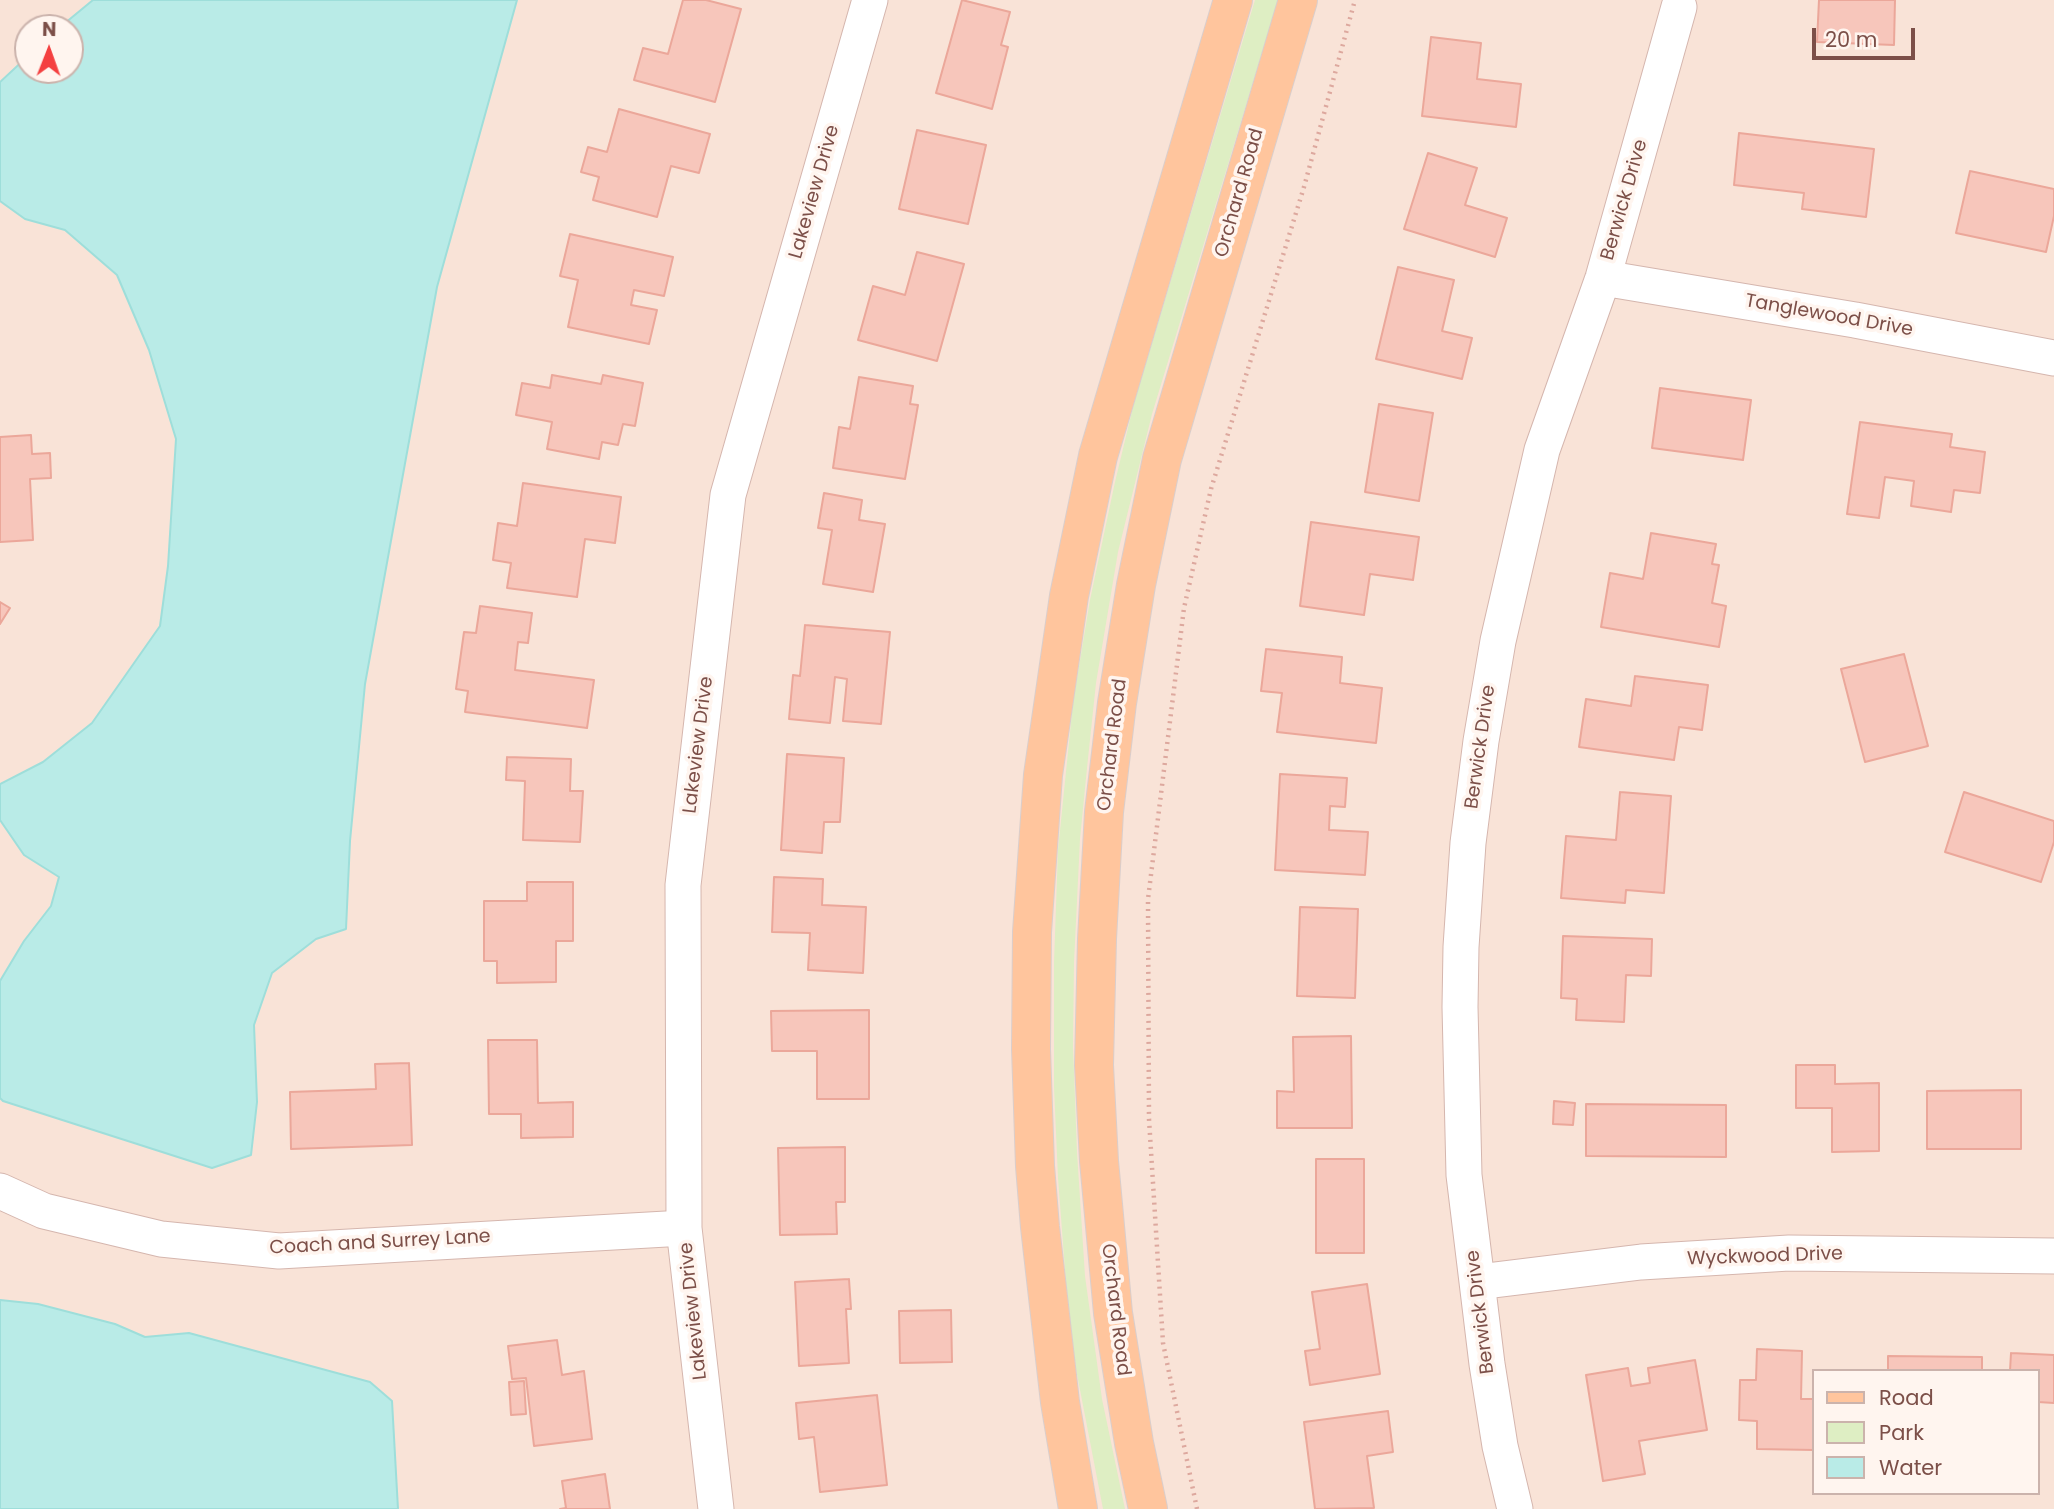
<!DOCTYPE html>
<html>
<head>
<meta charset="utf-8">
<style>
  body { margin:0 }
  #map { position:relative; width:2054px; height:1509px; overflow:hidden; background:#fef0e7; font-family:Poppins,sans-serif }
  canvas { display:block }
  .legend { position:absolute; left:1812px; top:1369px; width:228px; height:126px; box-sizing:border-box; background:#fff5ef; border:2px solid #cbb3ac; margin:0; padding:9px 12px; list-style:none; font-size:21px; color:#7c4f48 }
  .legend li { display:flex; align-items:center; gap:14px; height:35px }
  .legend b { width:35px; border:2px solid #cbb3ac }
  .north { position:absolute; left:14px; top:14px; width:70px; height:70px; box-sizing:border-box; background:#fff5ef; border:2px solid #cbb3ac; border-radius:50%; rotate:1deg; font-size:19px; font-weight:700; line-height:28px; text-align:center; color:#7c4f48 }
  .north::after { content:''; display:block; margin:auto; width:24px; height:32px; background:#f44040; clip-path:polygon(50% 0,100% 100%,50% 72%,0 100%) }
  .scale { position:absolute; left:1812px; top:28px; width:103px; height:32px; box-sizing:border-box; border:4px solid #7c4f48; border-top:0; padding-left:9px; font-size:21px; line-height:24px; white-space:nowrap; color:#7c4f48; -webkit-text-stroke:5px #fff5ef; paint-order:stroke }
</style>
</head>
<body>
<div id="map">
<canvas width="2054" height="1509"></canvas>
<ul class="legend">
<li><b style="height:9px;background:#ffc59d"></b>Road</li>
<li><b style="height:19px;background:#deeec3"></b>Park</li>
<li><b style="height:19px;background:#b9ebe7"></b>Water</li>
</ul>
<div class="north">N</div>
<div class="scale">20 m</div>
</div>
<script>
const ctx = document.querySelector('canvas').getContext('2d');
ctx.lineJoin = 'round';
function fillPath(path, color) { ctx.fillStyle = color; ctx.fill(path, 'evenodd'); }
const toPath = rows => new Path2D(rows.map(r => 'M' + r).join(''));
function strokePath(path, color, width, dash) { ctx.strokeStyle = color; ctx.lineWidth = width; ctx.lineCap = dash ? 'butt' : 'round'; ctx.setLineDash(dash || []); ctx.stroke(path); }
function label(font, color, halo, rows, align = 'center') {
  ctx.font = font + ' Poppins,sans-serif'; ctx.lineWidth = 7; ctx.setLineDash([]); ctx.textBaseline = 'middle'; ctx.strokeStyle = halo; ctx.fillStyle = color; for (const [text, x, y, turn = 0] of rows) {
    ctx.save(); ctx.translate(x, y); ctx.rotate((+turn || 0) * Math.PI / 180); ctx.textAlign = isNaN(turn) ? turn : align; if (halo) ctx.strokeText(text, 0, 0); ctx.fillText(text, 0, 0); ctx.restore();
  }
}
const residential = toPath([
  [0,0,2054,0,2054,1509,0,1509],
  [28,28,70,28,70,70,28,70],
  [1814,1371,2038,1371,2038,1493,1814,1493]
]);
const green = toPath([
  [1255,0,1278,0,1152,414,1118,552,1096,683,1087,768,1080,839,1074,962,1073,1047,1077,1152,1085,1276,1102,1399,1125,1509,1103,1509,1076,1369,1066,1283,1058,1178,1054,1087,1054,962,1058,850,1073,703,1090,600,1115,482,1134,403]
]);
const water = toPath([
  [93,0,517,0,437,287,365,684,350,841,346,929,316,939,272,973,254,1025,257,1102,251,1155,212,1168,3,1101,0,1098,0,981,24,941,51,906,59,877,24,855,0,820,0,784,43,762,92,723,160,626,168,566,176,439,149,350,117,275,65,230,25,219,0,201,0,82,28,56,28,70,70,70,70,28,59,28,93,0],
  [0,1300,38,1304,115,1324,145,1337,189,1333,370,1382,392,1401,398,1509,0,1509,0,1300]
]);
const building = toPath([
  [683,0,706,0,741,9,715,102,634,80,643,48,668,54,683,0],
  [962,0,1010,12,1001,45,1008,47,992,109,936,93,962,0],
  [1819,0,1895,0,1894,45,1817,42,1819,0],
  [1431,37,1481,43,1477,79,1521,84,1516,127,1422,116,1431,37],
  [619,109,710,134,699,173,671,166,657,217,593,200,599,177,581,172,588,147,607,152,619,109],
  [917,130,986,145,968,224,899,209,917,130],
  [1739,133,1874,149,1866,217,1802,209,1804,193,1734,185,1739,133],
  [1428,153,1477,168,1465,205,1507,218,1495,257,1404,229,1428,153],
  [1970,171,2054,189,2054,216,2046,252,1956,233,1970,171],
  [570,234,673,257,664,296,634,290,631,305,657,310,649,344,568,327,578,280,560,276,570,234],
  [917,252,964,264,937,361,858,340,873,286,905,295,917,252],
  [1398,267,1454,280,1442,331,1472,338,1462,379,1376,359,1398,267],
  [552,375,601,384,603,375,643,383,635,426,623,424,618,445,602,442,599,459,547,449,552,422,516,415,522,383,550,388,552,375],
  [859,377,913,386,910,404,918,405,905,479,833,468,839,427,850,429,859,377],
  [1660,388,1751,400,1743,460,1652,448,1660,388],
  [1379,404,1433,413,1419,501,1365,492,1379,404],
  [1860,422,1952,434,1950,447,1985,452,1980,493,1954,490,1951,512,1911,506,1914,481,1885,477,1879,518,1847,514,1860,422],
  [31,435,32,454,50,453,51,478,30,479,33,540,0,542,0,437,31,435],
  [523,483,621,497,615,543,585,539,577,597,507,588,511,563,493,560,498,523,517,526,523,483],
  [824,493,862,500,859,520,885,524,873,592,823,584,832,530,818,528,824,493],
  [1311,522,1419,537,1413,580,1370,574,1364,615,1300,606,1311,522],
  [1651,533,1716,544,1712,564,1719,565,1712,603,1726,606,1719,647,1601,627,1610,573,1643,579,1651,533],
  [0,602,10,608,0,624,0,602],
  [480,606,532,613,528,643,518,642,515,670,594,680,587,728,465,712,468,691,456,689,464,632,476,633,480,606],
  [805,625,890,632,881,724,843,721,847,679,835,677,830,723,789,719,793,675,800,676,805,625],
  [1266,649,1342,657,1340,683,1382,688,1376,743,1277,732,1282,693,1261,691,1266,649],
  [1904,654,1928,746,1865,762,1841,669,1904,654],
  [1635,676,1708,685,1702,730,1679,727,1674,760,1579,747,1586,699,1631,706,1635,676],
  [787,754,844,758,840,822,824,822,822,853,781,850,787,754],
  [507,757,571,759,570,791,583,791,580,842,523,840,525,781,506,780,507,757],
  [1280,774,1347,778,1345,807,1330,806,1329,830,1368,832,1365,875,1275,870,1280,774],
  [1620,792,1671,796,1664,893,1626,890,1625,903,1561,898,1566,836,1616,840,1620,792],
  [1964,792,2054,821,2054,842,2041,882,1945,852,1964,792],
  [774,877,823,879,822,905,866,907,863,973,808,970,810,933,772,932,774,877],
  [527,882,573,882,573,941,556,941,556,982,497,983,497,961,484,961,484,901,527,901,527,882],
  [1300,907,1358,909,1355,998,1297,996,1300,907],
  [1563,936,1652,939,1651,976,1626,975,1624,1022,1576,1020,1577,999,1561,998,1563,936],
  [869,1010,869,1099,817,1099,817,1051,772,1051,771,1011,869,1010],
  [1351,1036,1352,1128,1277,1128,1277,1091,1294,1092,1293,1037,1351,1036],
  [488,1040,537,1040,538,1103,573,1102,573,1137,521,1138,521,1114,489,1114,488,1040],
  [409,1063,412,1145,291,1149,290,1092,376,1089,375,1064,409,1063],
  [1796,1065,1835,1065,1835,1084,1879,1083,1879,1151,1832,1152,1832,1108,1796,1108,1796,1065],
  [2021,1090,2021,1149,1927,1149,1927,1091,2021,1090],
  [1554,1101,1575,1103,1573,1125,1553,1124,1554,1101],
  [1586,1104,1726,1105,1726,1157,1586,1156,1586,1104],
  [845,1147,845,1202,836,1202,837,1234,780,1235,778,1148,845,1147],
  [1316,1159,1364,1159,1364,1253,1316,1253,1316,1159],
  [849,1279,851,1309,846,1309,849,1363,799,1366,795,1282,849,1279],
  [1367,1284,1380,1374,1310,1385,1305,1351,1320,1349,1312,1292,1367,1284],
  [951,1310,952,1362,900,1363,899,1311,951,1310],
  [557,1340,562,1375,584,1371,592,1439,534,1446,526,1378,512,1379,508,1346,557,1340],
  [1757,1349,1802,1351,1801,1399,1814,1399,1814,1450,1757,1449,1757,1421,1739,1420,1740,1380,1756,1380,1757,1349],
  [2011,1353,2054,1355,2054,1403,2038,1402,2038,1371,2010,1371,2011,1353],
  [1888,1356,1982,1357,1982,1371,1888,1371,1888,1356],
  [1695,1360,1707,1430,1639,1441,1645,1474,1603,1481,1586,1375,1628,1368,1631,1386,1650,1383,1648,1368,1695,1360],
  [524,1381,526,1414,511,1415,509,1382,524,1381],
  [877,1395,887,1485,820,1492,814,1437,799,1439,796,1403,877,1395],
  [1388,1411,1393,1452,1367,1456,1374,1508,1315,1509,1304,1422,1388,1411],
  [605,1474,610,1509,560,1509,566,1508,562,1481,605,1474]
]);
const path = toPath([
  [1197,1509,1163,1343,1149,1119,1148,899,1184,608,1211,489,1304,187,1355,0]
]);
const minor = toPath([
  [1603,278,1855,320,2054,358],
  [0,1191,44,1211,161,1239,279,1251,684,1228],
  [1478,1282,1641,1262,1789,1253,2054,1256],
  [716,1509,684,1228,683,885,728,495,870,0],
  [1515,1509,1500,1446,1487,1364,1464,1175,1460,1007,1461,947,1468,843,1481,741,1498,641,1542,450,1603,278,1679,7]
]);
const major = toPath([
  [1078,1509,1060,1402,1040,1227,1035,1166,1031,1049,1032,932,1043,775,1069,596,1098,456,1233,0],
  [1148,1509,1134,1443,1113,1313,1099,1161,1094,1065,1097,939,1104,812,1117,703,1136,585,1162,459,1298,0]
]);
const streetNames = [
  ["Lakeview Drive",815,192,-74],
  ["Orchard Road",1240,193,-74],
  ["Berwick Drive",1625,200,-74],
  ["Tanglewood Drive",1829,316,10],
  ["Lakeview Drive",699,745,-83],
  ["Orchard Road",1113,745,-83],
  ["Berwick Drive",1481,747,-82],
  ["Coach and Surrey Lane",380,1243,-3],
  ["Wyckwood Drive",1765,1257,-2],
  ["Orchard Road",1115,1310,83],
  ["Lakeview Drive",694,1311,-96],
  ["Berwick Drive",1481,1312,-97]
];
fillPath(residential, '#f9e3d7');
fillPath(green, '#deeec3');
fillPath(water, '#b9ebe7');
strokePath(water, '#9ededa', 2);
fillPath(building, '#f7c6bb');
strokePath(building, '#eba79a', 2);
strokePath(minor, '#d5b6ae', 37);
strokePath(major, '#dacecc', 40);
strokePath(path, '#dda89e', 4.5, [2, 5]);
strokePath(minor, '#fff', 35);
strokePath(major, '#ffc59d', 38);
label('19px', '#7c4f48', '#fff5ef', streetNames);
</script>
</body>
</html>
